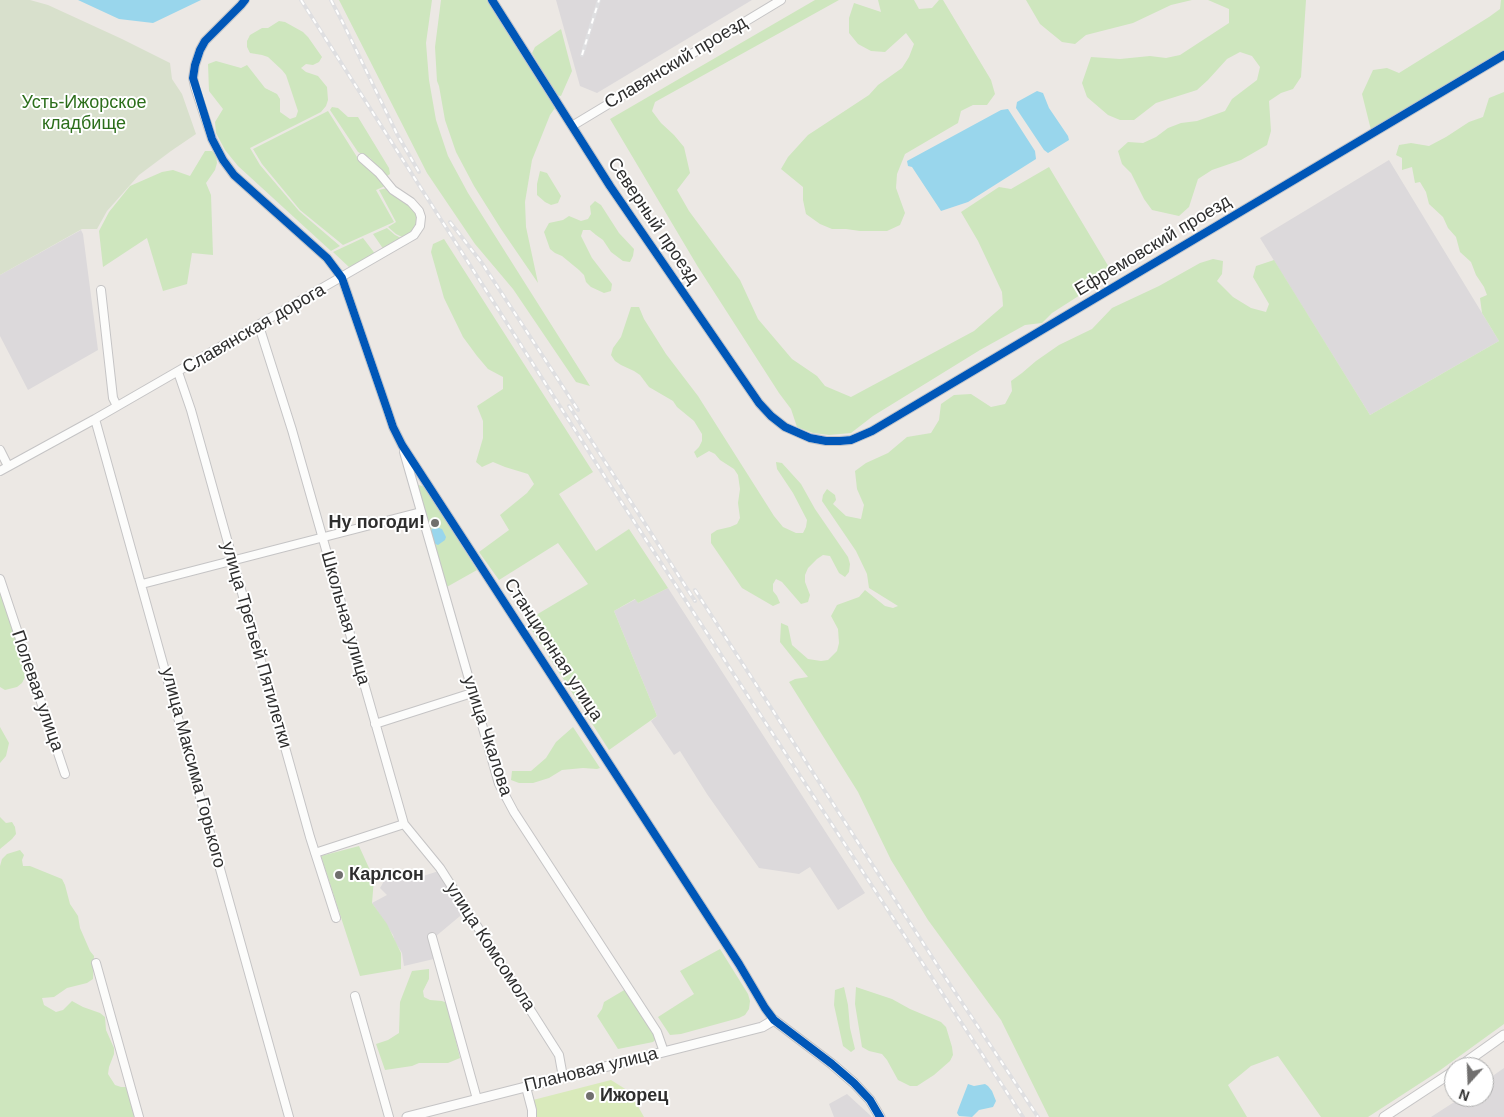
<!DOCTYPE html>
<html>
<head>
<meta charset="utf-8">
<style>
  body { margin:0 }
  #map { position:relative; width:1504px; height:1117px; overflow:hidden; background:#ece8e4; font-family:Arial,sans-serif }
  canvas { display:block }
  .north { position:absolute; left:1444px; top:1057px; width:50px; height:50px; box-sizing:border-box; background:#fff; border:1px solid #ababab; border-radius:50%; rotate:200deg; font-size:14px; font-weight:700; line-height:20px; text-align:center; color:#2e2e2e }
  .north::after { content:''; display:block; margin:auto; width:18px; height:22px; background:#706f6e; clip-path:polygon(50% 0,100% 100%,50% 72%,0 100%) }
</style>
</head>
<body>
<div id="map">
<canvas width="1504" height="1117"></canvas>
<div class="north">N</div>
</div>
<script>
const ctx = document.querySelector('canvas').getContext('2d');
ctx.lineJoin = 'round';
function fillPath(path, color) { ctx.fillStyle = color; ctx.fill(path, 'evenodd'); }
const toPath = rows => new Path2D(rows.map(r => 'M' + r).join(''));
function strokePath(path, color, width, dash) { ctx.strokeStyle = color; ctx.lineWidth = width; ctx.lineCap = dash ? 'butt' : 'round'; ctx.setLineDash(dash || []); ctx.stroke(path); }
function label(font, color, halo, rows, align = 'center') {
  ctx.font = font + ' Arial,sans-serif'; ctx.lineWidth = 4; ctx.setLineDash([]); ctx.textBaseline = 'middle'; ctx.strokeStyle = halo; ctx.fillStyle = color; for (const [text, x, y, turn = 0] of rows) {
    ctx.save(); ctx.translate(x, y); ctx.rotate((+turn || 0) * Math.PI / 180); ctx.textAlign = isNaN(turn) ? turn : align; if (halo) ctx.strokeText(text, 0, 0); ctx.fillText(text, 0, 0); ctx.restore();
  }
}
const industrial = toPath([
  [556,0,752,0,597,93,580,86],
  [1389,160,1499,341,1370,415,1260,238],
  [81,230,83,234,98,350,28,390,0,336,0,275],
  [668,588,865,893,838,910,810,867,799,874,759,868,707,794,680,751,674,755,651,721,657,716,614,611,636,599,638,603],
  [391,869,407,881,439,871,466,911,435,937,438,958,404,966,402,953,395,942,393,935,372,903,387,895,380,888],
  [1504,1068,1504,1117,1431,1117,1462,1097,1484,1097,1484,1082],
  [847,1094,871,1116,871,1117,834,1117,829,1104]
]);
const green = toPath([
  [339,0,432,0,426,43,429,80,436,120,448,156,468,193,590,386,576,382,513,289,475,244,427,173],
  [441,0,487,0,555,108,550,115,532,160,525,202,526,227,538,283,501,229,474,186,456,152,445,120,439,86,437,81,435,47],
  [815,0,839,0,655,102,652,111,661,123,674,135,684,147,690,173,677,190,689,211,740,280,758,319,792,359,817,376,825,386,851,397,974,331,1003,306,1002,292,978,241,961,212,999,187,1011,189,1049,167,1113,274,1052,313,1042,323,1025,325,980,350,873,416,851,433,829,435,813,433,797,427,791,409,779,393,698,267,610,119],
  [878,0,914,0,919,9,932,8,939,0,943,0,991,80,995,94,987,105,973,105,961,111,958,123,905,154,897,174,896,188,905,213,900,225,887,231,860,231,846,229,832,229,820,224,806,214,803,200,803,187,781,169,788,157,808,135,869,95,878,85,902,68,909,57,914,44,906,33,885,52,871,51,858,44,849,33,849,18,854,3,881,12],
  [1026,0,1192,0,1171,5,1133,23,1086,35,1075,44,1062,42,1040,24],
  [1208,0,1306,0,1301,77,1293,89,1281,93,1269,101,1271,131,1267,145,1241,160,1212,170,1198,179,1189,207,1179,216,1152,210,1144,199,1131,173,1122,164,1118,151,1128,142,1143,143,1156,137,1168,128,1181,123,1197,121,1225,111,1232,99,1257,80,1260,67,1252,56,1240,52,1227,59,1208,80,1197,90,1156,103,1134,120,1120,120,1108,115,1087,97,1082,83,1091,57,1120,59,1150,56,1166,58,1180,55,1229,23,1229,9],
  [1501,0,1504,0,1504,50,1371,130,1362,94,1373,70,1387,68,1399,73,1489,17,1500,9],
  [279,21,285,22,303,32,308,37,322,57,319,62,313,65,306,64,301,68,306,72,318,76,327,87,328,100,326,106,321,112,250,148,260,165,299,211,340,246,331,251,238,166,225,150,216,133,215,122,223,109,209,91,208,64,216,61,241,68,247,65,265,88,277,94,280,99,280,112,290,119,296,117,298,111,286,75,282,70,268,57,262,55,250,53,247,47,247,41,250,35,262,28,268,28],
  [561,29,572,71,561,96,556,95,532,53,535,47],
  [1504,92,1504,1024,1439,1071,1368,1117,1321,1117,1278,1056,1251,1066,1228,1085,1247,1117,1049,1117,1001,1020,928,920,891,860,858,792,789,682,795,679,808,677,780,642,781,623,788,626,792,645,808,659,821,661,828,660,837,651,839,643,838,629,831,616,837,605,859,597,865,590,885,606,893,608,898,606,869,588,867,574,856,551,822,501,823,495,827,489,835,495,836,500,833,504,846,516,861,519,864,505,857,489,855,471,866,463,888,453,907,437,931,433,939,420,941,404,954,395,971,394,991,407,1005,404,1012,391,1011,381,1022,373,1036,361,1059,345,1092,329,1112,308,1159,286,1200,263,1213,259,1223,261,1222,274,1217,281,1233,297,1251,308,1266,312,1269,304,1253,277,1256,266,1274,260,1370,415,1499,341,1482,313,1480,298,1487,295,1484,287,1476,275,1471,262,1460,252,1456,237,1448,228,1443,217,1429,204,1426,192,1420,182,1415,183,1412,167,1402,170,1402,158,1396,155,1399,145,1411,143,1429,146,1446,137,1469,122,1483,117,1489,98],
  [332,107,338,108,348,117,358,117,389,168,390,174,387,176,384,175,370,158,358,152,330,110],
  [328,111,357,157,376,174,385,186,376,190,394,222,343,245,300,210,262,164,253,149],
  [205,151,212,151,216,155,217,163,215,170,206,183,211,195,213,255,192,253,187,284,163,291,147,238,103,267,99,231,109,212,130,186,162,172,173,170,190,176],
  [540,171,547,173,561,196,558,203,551,205,545,202,537,195,537,184],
  [387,188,409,204,419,216,412,233,404,238,396,234,388,227,396,222,379,190],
  [595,201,601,205,619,233,634,249,633,256,630,262,623,261,611,252,603,240,596,235,590,230,583,230,581,236,592,258,612,284,611,291,604,293,591,287,586,282,584,275,579,270,562,256,555,253,550,249,544,232,549,223,563,220,569,216,581,221,588,219,591,214,590,206],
  [387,228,395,235,403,239,384,250,373,234],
  [363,238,376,255,350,268,333,252],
  [444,239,593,472,559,494,596,551,629,529,668,588,638,603,635,599,614,611,657,716,609,750,526,621,588,584,558,543,499,580,479,552,509,530,500,515,527,493,534,484,528,474,505,467,493,462,482,467,476,462,483,438,483,421,477,406,503,389,503,377,488,369,477,356,463,337,444,298,431,252,433,244],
  [631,307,639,307,644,319,666,354,698,396,774,516,783,527,796,533,803,533,806,527,807,520,793,493,777,469,776,462,782,463,801,484,815,509,848,557,850,564,849,572,845,577,839,573,830,556,823,555,817,559,808,568,805,575,805,582,810,595,808,602,801,604,782,582,776,579,773,584,773,591,777,596,780,603,773,606,742,588,711,543,711,534,717,530,730,527,737,524,740,518,738,503,740,489,738,475,734,469,720,460,715,454,709,451,697,458,694,452,699,447,702,441,702,434,694,421,677,407,673,401,649,387,640,375,634,371,621,365,615,361,611,355,613,348,621,337],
  [419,485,425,487,477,570,445,588,417,486],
  [0,587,27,664,25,677,22,683,17,687,5,690,0,687],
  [0,727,9,743,6,756,0,763],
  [573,727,600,768,597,769,583,768,562,770,549,778,533,783,519,783,511,780,512,771,531,771,546,758,556,742],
  [0,817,6,823,12,822,15,827,16,834,12,839,0,849],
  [359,846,374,879,372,903,387,924,401,953,401,969,360,976,321,856],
  [20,850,24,855,22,860,23,866,30,866,62,879,65,885,70,904,78,916,80,928,90,951,94,956,93,979,87,983,67,988,54,997,42,998,44,1005,56,1012,63,1010,72,1001,83,1007,100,1013,105,1017,106,1030,114,1048,114,1054,109,1067,108,1074,115,1085,121,1087,128,1087,137,1117,0,1117,0,866,2,859,7,854],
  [720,949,748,994,750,1001,749,1009,745,1015,739,1018,681,1034,670,1035,658,1017,694,994,680,971],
  [429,969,429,979,423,991,424,997,430,1000,442,1001,447,1003,460,1058,448,1063,419,1063,412,1066,385,1070,376,1044,388,1040,399,1033,400,1002,412,971],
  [844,987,848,1005,850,1028,855,1049,851,1052,843,1046,834,1005,835,990],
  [856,987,892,999,910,1009,941,1022,946,1027,952,1047,953,1055,950,1061,934,1075,917,1086,910,1086,898,1080,887,1060,882,1054,869,1051,862,1047,855,1004],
  [626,989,655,1034,656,1039,653,1042,618,1049,597,1016,602,1009,604,1002]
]);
const cemetery = toPath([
  [0,0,30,0,48,5,122,39,170,63,172,79,182,94,196,134,171,151,139,175,107,211,97,229,82,229,0,275]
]);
const pitch = toPath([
  [611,1080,630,1092,644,1117,536,1117,533,1100]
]);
const water = toPath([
  [78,0,201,0,153,23,119,19],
  [1037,91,1043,93,1049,108,1068,136,1069,140,1048,153,1044,150,1016,108,1017,102],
  [1008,109,1035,151,1036,159,968,202,941,211,912,167,908,166,907,161,1001,110],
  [436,527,442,529,446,537,445,540,438,545,433,543,430,531,433,528],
  [968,1084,974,1086,985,1084,988,1086,992,1091,996,1101,993,1107,979,1110,972,1117,959,1116,957,1113,958,1110]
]);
const minor = toPath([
  [245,0,241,5,205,41,200,50,195,65,193,78,195,87,212,139,223,160,234,175,327,258,342,278,388,412,393,427,402,445,739,964,765,1008,774,1020],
  [492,0,610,186,759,403,771,416,785,427,810,438,826,441,840,441,851,440,872,431,1504,55],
  [572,126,781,0],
  [101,290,113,398,117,406],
  [259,326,292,430,404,824,440,868,559,1055,563,1077],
  [178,372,191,410,310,837,336,918],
  [95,419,289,1117],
  [0,450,8,466],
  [404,452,499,784,514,812,657,1032,664,1052],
  [0,471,95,419,414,235,420,226,421,217,419,211,411,202,393,190,379,173,362,158],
  [0,579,65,774],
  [142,584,421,512],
  [375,724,472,693],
  [315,853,404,824],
  [432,937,477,1099],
  [96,963,139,1117],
  [355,996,389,1117],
  [526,1087,532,1110,532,1117]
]);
const tertiary = toPath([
  [1459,1067,1504,1035],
  [407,1117,762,1027,774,1020,832,1064,854,1083,870,1100,880,1117],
  [1384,1117,1454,1071]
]);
const rail = toPath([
  [301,0,605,477,1023,1117],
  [331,0,343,23,397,134,419,172],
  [582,55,599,0],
  [450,222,482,263,578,410],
  [569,406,695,601],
  [695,590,943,974,1038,1117]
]);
const cycleway = toPath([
  [245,0,241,5,205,41,200,50,195,65,193,78,212,139,223,160,234,175,327,258,342,278,388,412,393,427,402,445,739,964,765,1008,774,1020,832,1064,854,1083,870,1100,880,1117],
  [492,0,610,186,759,403,771,416,785,427,810,438,826,441,840,441,851,440,872,431,1504,55]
]);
const markers = [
  [435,523,5,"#706f6e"],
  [339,875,5,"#706f6e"],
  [590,1096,5,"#706f6e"]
];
const streetNames = [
  ["Славянский проезд",676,63,-31],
  ["Северный проезд",653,221,56],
  ["Ефремовский проезд",1153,246,-31],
  ["Славянская дорога",254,329,-30],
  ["Школьная улица",345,618,74],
  ["улица Третьей Пятилетки",256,645,74],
  ["Станционная улица",553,650,57],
  ["Полевая улица",37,691,71],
  ["улица Чкалова",487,736,72],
  ["улица Максима Горького",193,768,75],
  ["улица Комсомола",490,947,57],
  ["Плановая улица",591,1070,-14]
];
const parkNames = [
  ["Усть-Ижорское",84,103],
  ["кладбище",84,124]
];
const poiNames = [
  ["Ну погоди!",425,523,"right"],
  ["Карлсон",349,875],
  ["Ижорец",600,1096]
];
fillPath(industrial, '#dcd9db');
fillPath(green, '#cee6be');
fillPath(cemetery, '#d8e0cc');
fillPath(pitch, '#d9eabb');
fillPath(water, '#99d6ec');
strokePath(minor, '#c5c4c5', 10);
strokePath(tertiary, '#c5c4c5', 11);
strokePath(minor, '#fcfcfb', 8);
strokePath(tertiary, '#fcfcfb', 9);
strokePath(rail, '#dfdfe1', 4);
strokePath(rail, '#fff', 2, [5.5]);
strokePath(cycleway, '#0057b8', 8);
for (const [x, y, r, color] of markers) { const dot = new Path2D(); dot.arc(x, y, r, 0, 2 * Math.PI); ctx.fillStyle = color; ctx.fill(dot); strokePath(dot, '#fff', 2); }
label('18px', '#2e2e2e', '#fff', streetNames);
label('18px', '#2c6e1b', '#fff', parkNames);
label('bold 18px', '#2e2e2e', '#fff', poiNames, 'left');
</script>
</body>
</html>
